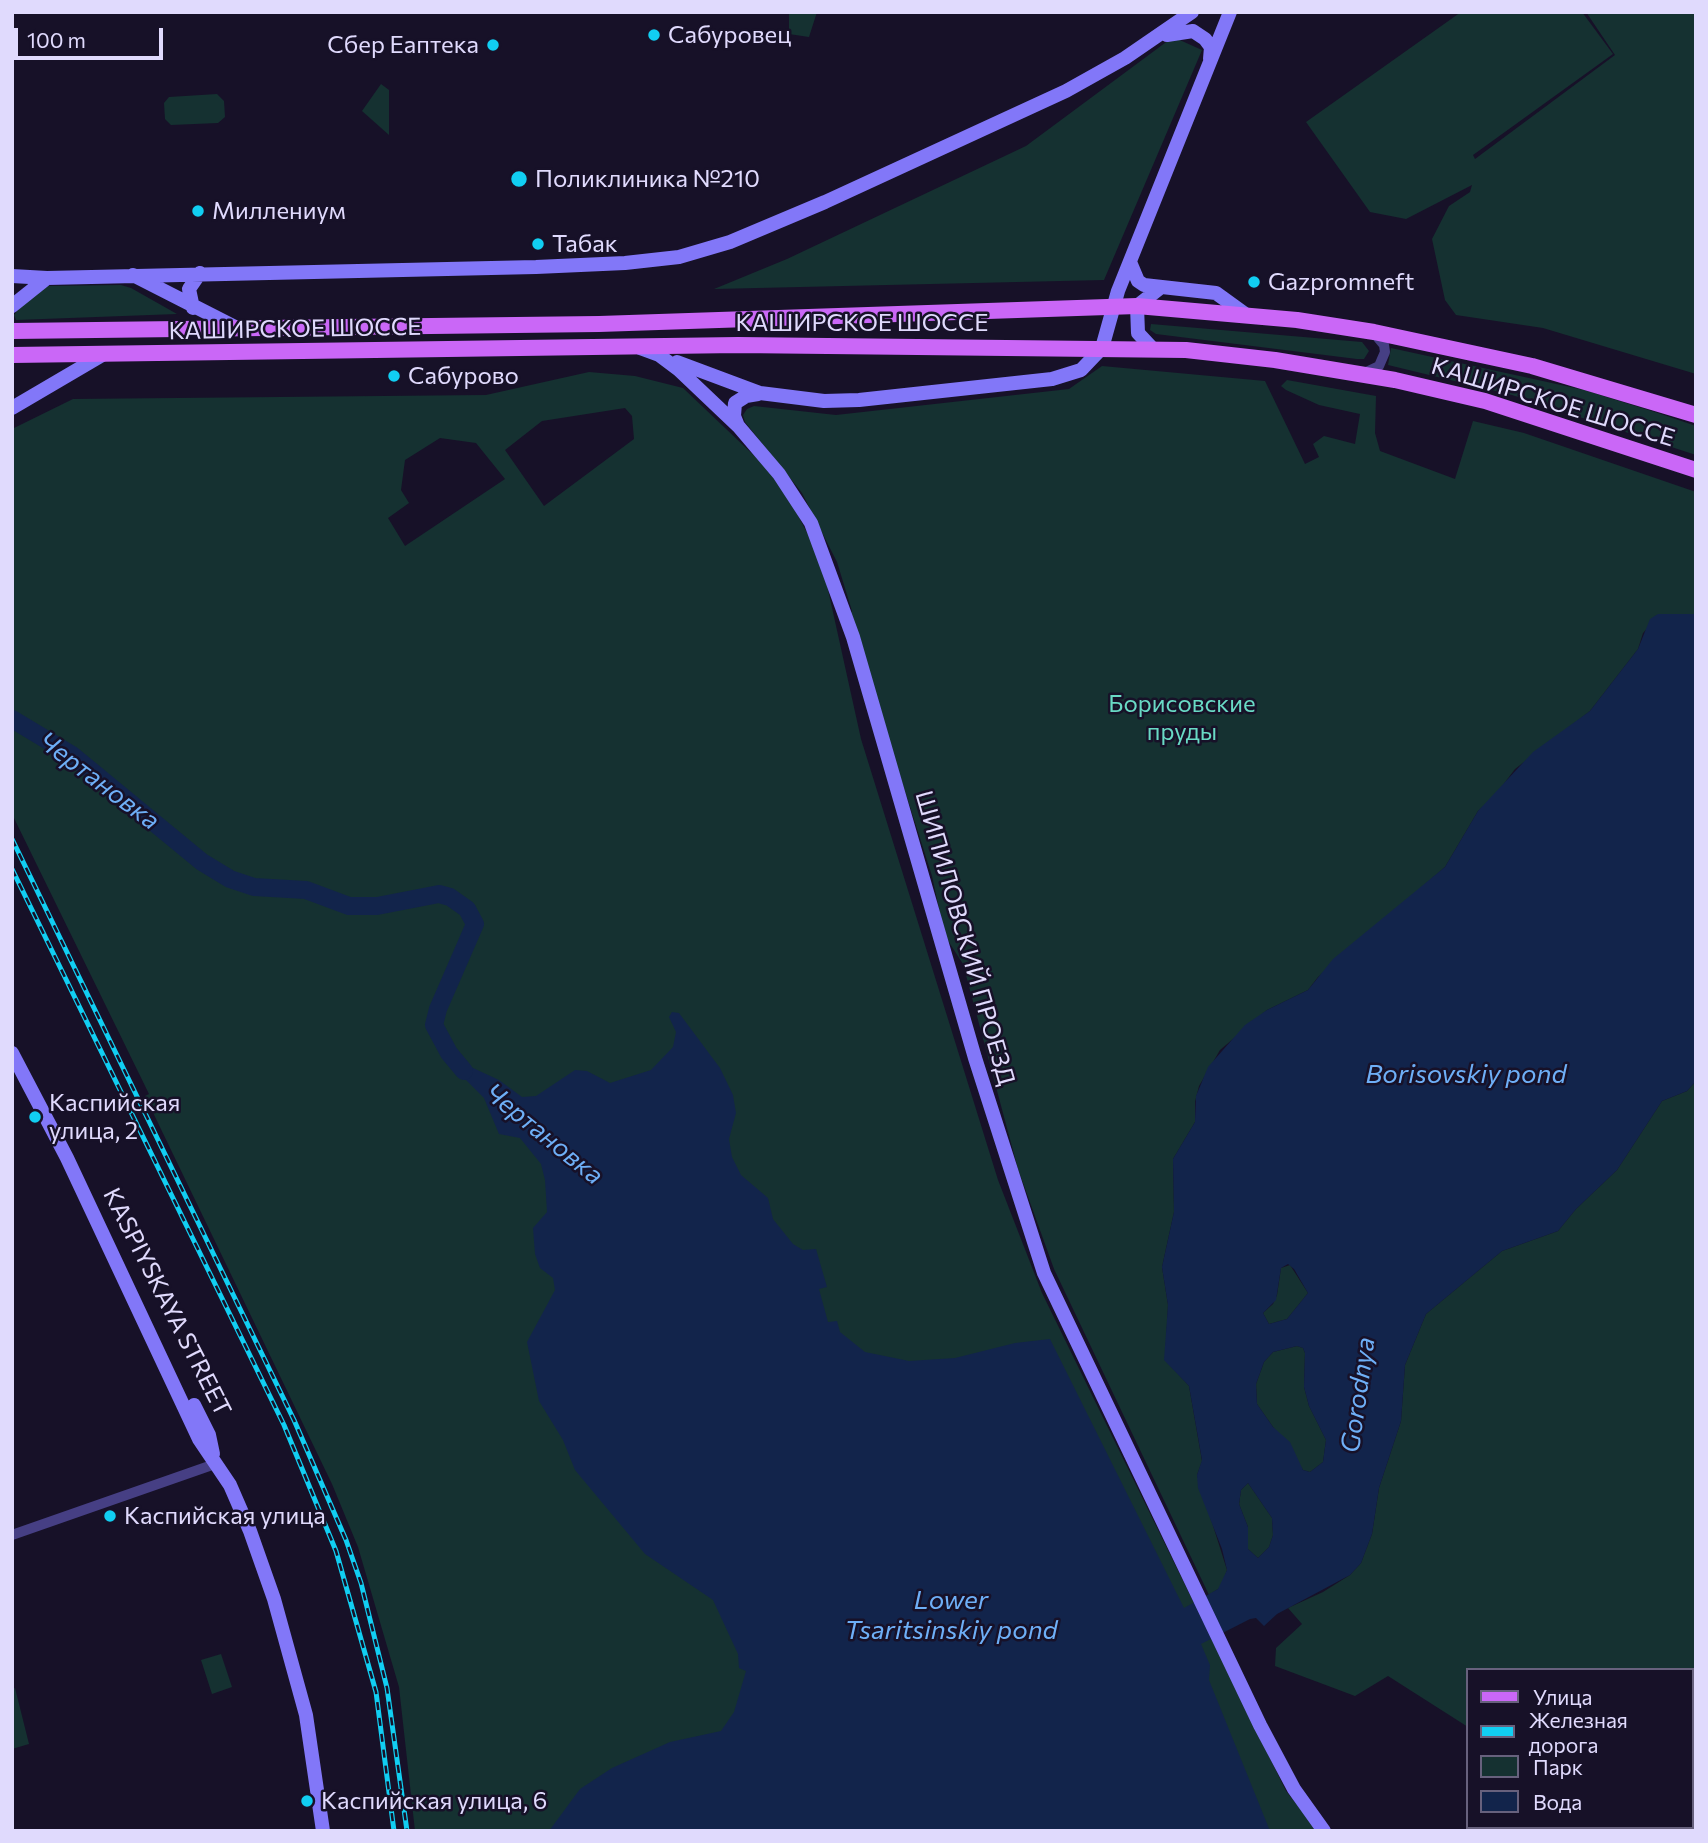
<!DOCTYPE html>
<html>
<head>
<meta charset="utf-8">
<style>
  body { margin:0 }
  #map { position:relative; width:1708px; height:1843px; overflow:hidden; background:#171128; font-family:Commissioner,sans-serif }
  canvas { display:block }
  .frame { position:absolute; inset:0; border:14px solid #e0dafd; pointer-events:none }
  .legend { position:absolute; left:1466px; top:1668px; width:228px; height:161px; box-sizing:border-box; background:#171128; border:2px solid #67617d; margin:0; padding:9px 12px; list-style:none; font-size:21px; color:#e0dafd }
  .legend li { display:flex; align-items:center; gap:14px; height:35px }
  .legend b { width:35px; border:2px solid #67617d }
  .scale { position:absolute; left:14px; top:28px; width:149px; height:32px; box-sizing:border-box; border:4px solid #e0dafd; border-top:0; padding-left:9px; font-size:21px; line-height:24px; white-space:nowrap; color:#e0dafd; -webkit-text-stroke:5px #171128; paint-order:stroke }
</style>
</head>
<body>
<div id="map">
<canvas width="1708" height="1843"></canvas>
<div class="frame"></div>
<ul class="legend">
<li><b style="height:9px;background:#ca67f7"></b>Улица</li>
<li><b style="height:9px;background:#11cef2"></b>Железная дорога</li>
<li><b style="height:19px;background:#153131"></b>Парк</li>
<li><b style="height:19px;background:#12244b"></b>Вода</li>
</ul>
<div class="scale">100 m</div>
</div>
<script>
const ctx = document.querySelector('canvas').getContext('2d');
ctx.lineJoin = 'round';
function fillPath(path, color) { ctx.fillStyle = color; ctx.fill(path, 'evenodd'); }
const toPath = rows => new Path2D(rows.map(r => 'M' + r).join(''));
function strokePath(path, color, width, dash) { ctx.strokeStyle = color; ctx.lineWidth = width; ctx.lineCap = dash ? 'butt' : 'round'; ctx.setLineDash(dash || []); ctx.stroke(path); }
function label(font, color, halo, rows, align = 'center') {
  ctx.font = font + ' Commissioner,sans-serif'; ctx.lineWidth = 5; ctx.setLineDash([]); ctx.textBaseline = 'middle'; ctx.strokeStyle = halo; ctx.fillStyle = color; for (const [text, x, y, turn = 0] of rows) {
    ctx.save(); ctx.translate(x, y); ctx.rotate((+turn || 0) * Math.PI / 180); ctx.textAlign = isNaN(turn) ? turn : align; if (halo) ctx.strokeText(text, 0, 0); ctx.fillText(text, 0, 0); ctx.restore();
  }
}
const green = toPath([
  [789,12,817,12,809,37,789,34],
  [1461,12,1582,12,1613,54,1473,155,1475,159,1615,55,1586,12,1696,12,1696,374,1543,328,1456,315,1445,300,1432,239,1449,206,1470,192,1472,185,1406,219,1370,212,1306,122],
  [1173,37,1202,50,1104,280,714,289,787,259,1026,146],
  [381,84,389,90,389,135,362,111],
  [217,94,224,101,225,117,218,123,171,125,165,119,164,103,169,97],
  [121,285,131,288,177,314,16,320,14,315,32,292,46,286],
  [1151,324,1362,342,1369,351,1364,359,1357,359,1156,334,1150,330],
  [1391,348,1584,390,1658,413,1696,426,1696,455,1512,395,1388,365],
  [1102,366,1265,381,1305,464,1319,457,1313,444,1324,436,1355,444,1360,414,1319,405,1286,390,1281,386,1287,380,1376,396,1375,433,1380,451,1455,479,1473,421,1524,433,1696,492,1696,614,1661,614,1643,633,1638,649,1590,711,1515,769,1494,797,1478,811,1445,867,1318,977,1308,990,1267,1010,1220,1050,1199,1086,1195,1102,1195,1122,1173,1159,1174,1212,1162,1267,1168,1305,1165,1360,1189,1386,1202,1461,1197,1475,1227,1570,1221,1587,1209,1595,1054,1269,1018,1169,963,964,945,936,932,876,849,615,852,611,837,562,802,493,745,422,743,415,747,409,754,406,836,415,1069,389],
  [589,372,635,376,683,388,765,466,792,504,814,546,823,567,861,739,998,1180,1042,1293,1286,1791,1318,1831,415,1831,399,1687,358,1547,332,1484,145,1096,149,1094,12,814,12,429,73,399,486,395],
  [625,408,632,416,634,439,544,506,505,450,542,421],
  [440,438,476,443,505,479,405,546,388,518,409,503,401,490,405,460],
  [1696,1081,1696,1831,1601,1831,1597,1827,1692,1827,1692,1670,1468,1670,1468,1727,1388,1676,1355,1696,1275,1666,1276,1648,1302,1624,1288,1608,1323,1592,1350,1575,1361,1563,1372,1534,1379,1488,1401,1421,1405,1365,1426,1314,1502,1251,1558,1231,1576,1209,1617,1170,1662,1101,1687,1091],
  [1290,1265,1308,1293,1287,1319,1269,1324,1263,1313,1273,1304,1277,1295,1281,1268],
  [1297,1346,1303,1348,1305,1353,1304,1387,1309,1406,1326,1440,1323,1462,1310,1472,1303,1470,1257,1404,1256,1384,1264,1362,1273,1352],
  [1248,1483,1272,1518,1273,1535,1269,1547,1258,1558,1248,1549,1248,1527,1239,1504,1241,1490],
  [221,1654,232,1687,212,1694,201,1660],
  [15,1688,29,1744,12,1749,12,1689]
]);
const water = toPath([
  [1658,614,1696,614,1696,1081,1687,1091,1662,1101,1617,1170,1576,1209,1558,1231,1502,1251,1426,1314,1405,1365,1401,1421,1379,1488,1372,1534,1361,1563,1350,1575,1277,1614,1264,1626,1256,1618,1250,1619,1201,1644,1210,1665,1209,1680,1270,1831,549,1831,580,1789,612,1768,670,1742,721,1731,734,1712,746,1671,739,1668,738,1654,713,1600,645,1554,575,1470,563,1440,539,1401,527,1342,555,1290,553,1278,540,1268,535,1254,533,1228,547,1212,545,1180,541,1164,520,1138,499,1134,484,1098,464,1078,449,1053,460,1062,499,1080,522,1097,536,1096,575,1070,587,1071,610,1083,651,1070,673,1047,676,1032,669,1017,672,1012,679,1013,720,1068,733,1095,736,1113,729,1139,732,1157,741,1175,768,1198,773,1219,793,1244,803,1250,816,1249,827,1287,819,1289,828,1322,837,1321,840,1332,865,1352,909,1361,955,1358,1015,1343,1050,1339,1184,1608,1218,1589,1227,1570,1222,1549,1198,1488,1197,1475,1202,1460,1189,1386,1164,1360,1168,1305,1162,1267,1174,1212,1173,1159,1195,1122,1196,1096,1208,1067,1245,1025,1267,1010,1308,990,1333,959,1445,867,1478,811,1533,752,1590,711,1638,649,1650,619],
  [1288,1264,1294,1269,1308,1293,1287,1319,1269,1324,1263,1313,1276,1300,1281,1268],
  [1297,1346,1303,1348,1305,1353,1304,1387,1309,1406,1326,1440,1323,1462,1310,1472,1303,1470,1290,1442,1273,1427,1257,1404,1256,1384,1264,1362,1273,1352],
  [1248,1483,1272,1518,1273,1535,1269,1547,1258,1558,1248,1549,1248,1527,1239,1504,1241,1490]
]);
const river = toPath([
  [12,719,72,755,202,862,230,879,254,887,306,890,349,906,377,906,439,894,450,897,467,909,475,924,438,1009,434,1025,449,1053,464,1071]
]);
const street = toPath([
  [1362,374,1379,366,1385,352,1384,345,1374,333],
  [12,1535,215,1464]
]);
const secondary = toPath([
  [1167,35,1193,31,1205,39,1211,47,1210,59],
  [1130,262,1138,281,1144,285,1216,293,1245,314],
  [133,275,235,327],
  [12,276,47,278,536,267,625,263,679,257,730,242,825,202,1066,91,1125,58,1192,12],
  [12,306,47,278],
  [193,308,189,289,200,273],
  [640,348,659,355,679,370,739,427,779,474,811,523,853,637,975,1058,1044,1273,1260,1725,1294,1789,1324,1831],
  [1152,348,1138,333,1137,306,1160,288],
  [677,362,760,393,824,401,859,400,1052,379,1081,370,1102,348,1118,291,1230,12],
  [12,408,104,354],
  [738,426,734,416,735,403,746,396,758,394],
  [12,1053,67,1158,199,1439,230,1485,250,1531,274,1599,306,1715,323,1831],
  [194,1405,209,1435,213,1454]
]);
const primary = toPath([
  [12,331,599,324,1137,306,1297,320,1374,332,1532,366,1696,415],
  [12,355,738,345,1186,350,1275,360,1395,380,1485,401,1696,470]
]);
const rail = toPath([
  [12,839,294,1420,346,1540,361,1583,387,1688,407,1831],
  [12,869,284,1425,336,1551,376,1692,394,1831]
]);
const markers = [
  [654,35,7,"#11cef2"],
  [493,45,7,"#11cef2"],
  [519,179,9,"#11cef2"],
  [198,211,7,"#11cef2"],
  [538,244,7,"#11cef2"],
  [1254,282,7,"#11cef2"],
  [394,376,7,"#11cef2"],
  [35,1117,7,"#11cef2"],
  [110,1516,7,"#11cef2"],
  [307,1801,7,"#11cef2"]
];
const poiNames = [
  ["Сабуровец",668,35],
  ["Сбер Еаптека",479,45,"right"],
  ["Поликлиника №210",535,179],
  ["Миллениум",212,211],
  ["Табак",552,244],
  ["Gazpromneft",1268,282],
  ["Сабурово",408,376],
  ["Каспийская",49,1103],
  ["улица, 2",49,1131],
  ["Каспийская улица",124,1516],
  ["Каспийская улица, 6",321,1801]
];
const streetNames = [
  ["КАШИРСКОЕ ШОССЕ",862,323],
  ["КАШИРСКОЕ ШОССЕ",295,329,-1],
  ["КАШИРСКОЕ ШОССЕ",1553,402,17],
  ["ШИПИЛОВСКИЙ ПРОЕЗД",965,938,74],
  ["KASPIYSKAYA STREET",167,1302,63]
];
const parkNames = [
  ["Борисовские",1182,704],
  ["пруды",1182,732]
];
const waterNames = [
  ["Чертановка",99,781,37],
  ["Borisovskiy pond",1466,1074],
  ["Чертановка",544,1134,39],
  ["Gorodnya",1358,1395,-82],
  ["Lower",951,1600],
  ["Tsaritsinskiy pond",951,1630]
];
fillPath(green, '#153131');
fillPath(water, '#12244b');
strokePath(river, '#12244b', 18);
strokePath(street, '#463f84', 10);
strokePath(secondary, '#8277f8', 14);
strokePath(primary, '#ca67f7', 16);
strokePath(rail, '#11cef2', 5);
strokePath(rail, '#171128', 2.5, [8]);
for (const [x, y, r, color] of markers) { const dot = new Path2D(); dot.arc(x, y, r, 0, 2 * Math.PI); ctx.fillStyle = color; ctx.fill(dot); strokePath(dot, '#171128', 2.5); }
label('24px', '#e0dafd', '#171128', poiNames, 'left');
label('24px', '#e0dafd', '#171128', streetNames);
label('24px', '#69dac5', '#171128', parkNames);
label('italic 26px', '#6eaff7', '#171128', waterNames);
</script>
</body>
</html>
